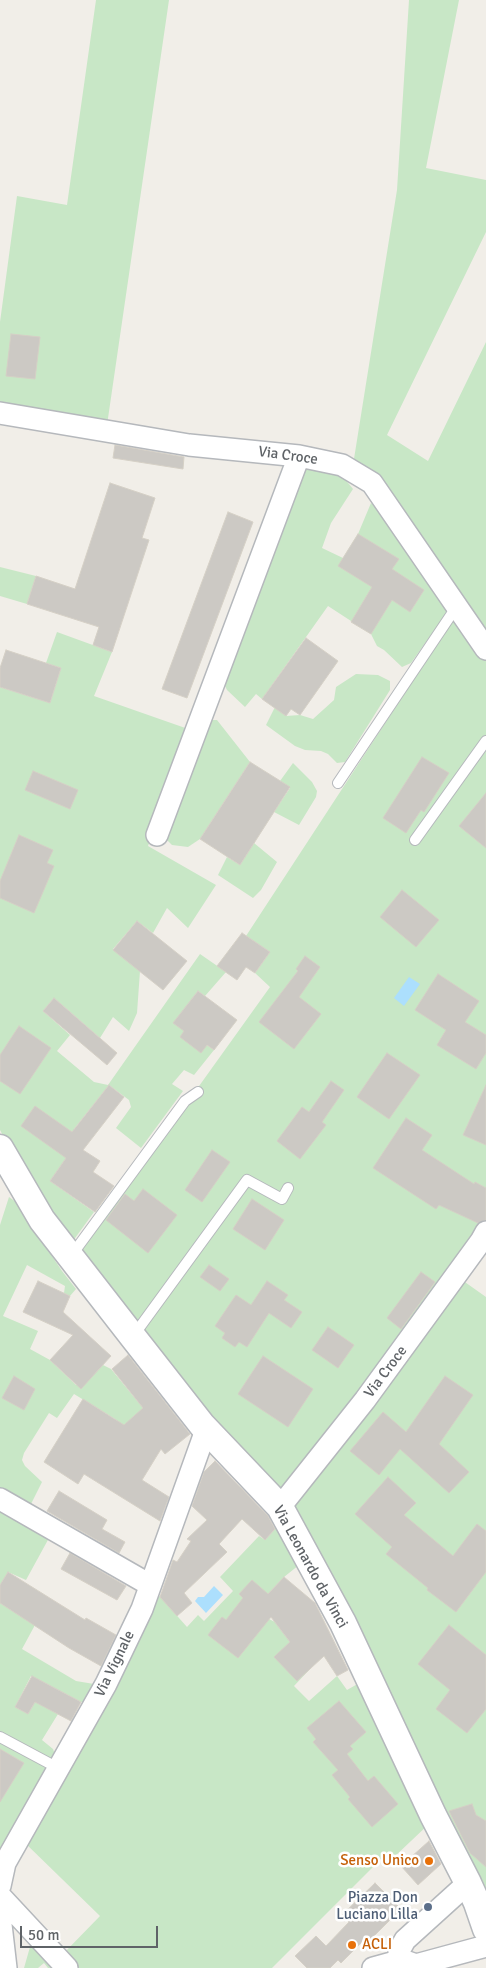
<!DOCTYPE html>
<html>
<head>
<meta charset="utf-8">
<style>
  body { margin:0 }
  #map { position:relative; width:486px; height:1968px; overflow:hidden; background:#f1eee8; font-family:Signika,sans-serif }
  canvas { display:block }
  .scale { position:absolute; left:20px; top:1926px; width:138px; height:22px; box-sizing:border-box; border:2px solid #5f6367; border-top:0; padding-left:6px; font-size:15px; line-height:18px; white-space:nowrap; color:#5f6367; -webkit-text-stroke:4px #fff; paint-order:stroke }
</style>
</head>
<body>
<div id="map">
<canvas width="486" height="1968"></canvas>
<div class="scale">50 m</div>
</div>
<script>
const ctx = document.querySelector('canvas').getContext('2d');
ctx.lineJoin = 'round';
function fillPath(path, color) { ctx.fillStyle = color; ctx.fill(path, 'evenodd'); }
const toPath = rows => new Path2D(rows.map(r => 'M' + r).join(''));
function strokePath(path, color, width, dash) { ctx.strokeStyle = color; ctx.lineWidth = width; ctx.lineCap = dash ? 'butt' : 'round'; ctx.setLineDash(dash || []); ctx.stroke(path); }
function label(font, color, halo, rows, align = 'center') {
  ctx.font = font + ' Signika,sans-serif'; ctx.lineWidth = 5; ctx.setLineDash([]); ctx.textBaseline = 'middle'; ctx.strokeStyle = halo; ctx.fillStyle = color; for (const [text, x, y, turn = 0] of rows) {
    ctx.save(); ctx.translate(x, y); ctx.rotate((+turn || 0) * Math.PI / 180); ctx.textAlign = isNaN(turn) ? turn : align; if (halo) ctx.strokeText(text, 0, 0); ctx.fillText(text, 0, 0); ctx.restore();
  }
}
const green = toPath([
  [96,0,169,0,107,425,0,405,0,322,17,196,67,205],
  [409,0,459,0,426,168,486,180,486,232,387,435,428,461,486,342,486,634,353,465,397,190],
  [301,464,340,473,353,489,331,523,322,548,343,558,358,534,371,503,381,510,448,611,411,663,402,667,384,650,377,646,371,634,328,606,262,699,256,694,245,707,227,690,222,680],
  [0,567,36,576,27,604,0,596],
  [457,613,486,654,486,1228,283,1499,213,1424,78,1255,270,987,255,973,270,952,246,936],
  [57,632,112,652,94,696,191,730,148,846,216,885,188,928,167,908,153,933,137,921,113,949,140,971,137,1013,129,1031,113,1017,100,1038,54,998,43,1011,70,1035,57,1051,94,1082,108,1085,200,954,226,972,205,996,198,991,174,1023,214,1050,194,1075,184,1070,172,1084,183,1091,141,1148,116,1128,131,1107,129,1100,109,1085,74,1129,76,1144,50,1181,94,1212,70,1245,29,1184,0,1130,0,687,50,703,61,668,46,663],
  [356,674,378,675,390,681,390,690,345,762,337,763,328,754,321,751,305,750,295,746,266,725,275,707,286,716,300,715,313,719,334,700,336,687],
  [207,720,217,720,250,762,200,839,188,847,172,845,165,838],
  [293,763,312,782,317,791,316,797,299,825,274,812,290,788,280,781],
  [254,843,277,862,261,890,253,898,218,875,227,857,240,865],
  [9,1197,16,1202,62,1271,76,1289,70,1296,64,1293,65,1286,27,1265,3,1316,38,1331,30,1349,50,1360,76,1385,94,1374,103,1365,111,1369,143,1408,131,1437,115,1419,74,1394,57,1418,49,1413,24,1453,22,1460,25,1466,42,1482,28,1510,49,1538,26,1580,8,1572,0,1585,0,1225],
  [462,1280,486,1297,486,1909,290,1505],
  [277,1527,299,1565,284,1577,268,1594,263,1616,275,1622,294,1647,292,1652,309,1670,294,1686,309,1701,337,1676,347,1690,361,1682,430,1823,392,1859,387,1853,272,1968,74,1968,62,1955,100,1916,23,1841,155,1591,187,1627,198,1615,204,1621,233,1591,220,1577,259,1536,265,1540],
  [0,1603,35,1625,22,1649,76,1681,100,1685,87,1705,31,1676,15,1707,28,1714,36,1700,58,1714,42,1740,53,1749,56,1757,0,1863],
  [39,1946,59,1968,48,1968,44,1963,38,1968,24,1968,30,1947]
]);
const water = toPath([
  [409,977,420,984,404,1006,394,998],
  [214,1586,223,1595,206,1613,195,1601,198,1597,204,1597]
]);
const building = toPath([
  [11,334,40,337,35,379,6,376,11,334],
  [115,445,184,457,183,469,113,458,115,445],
  [110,483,155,498,142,538,149,540,112,652,93,645,99,627,27,604,36,576,75,589,110,483],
  [228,512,253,522,187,698,162,689,228,512],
  [358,534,399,559,392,569,424,590,410,612,392,600,371,634,351,622,372,587,338,566,358,534],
  [306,638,338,661,300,715,291,709,286,716,262,699,306,638],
  [6,650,61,668,50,703,0,687,0,668,6,650],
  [422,757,449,773,424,812,421,810,406,833,383,818,422,757],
  [250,762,290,787,240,865,200,839,250,762],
  [33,771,78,790,70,809,25,790,33,771],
  [486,793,486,848,459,826,486,793],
  [19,835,53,850,47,863,54,866,34,913,0,898,0,881,19,835],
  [402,890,439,920,416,947,380,917,402,890],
  [137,921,187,961,163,990,113,950,137,921],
  [242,933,270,952,255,973,246,967,237,980,217,966,242,933],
  [305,956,320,967,299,997,321,1014,294,1049,259,1022,298,971,296,969,305,956],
  [438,974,479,1001,465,1022,486,1035,486,1053,476,1069,437,1045,446,1030,415,1010,438,974],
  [198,991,237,1020,214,1050,207,1045,201,1053,180,1037,184,1031,173,1023,198,991],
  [54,998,117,1053,107,1065,43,1011,54,998],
  [19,1026,51,1048,20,1094,0,1081,0,1055,19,1026],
  [387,1053,420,1075,389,1119,357,1097,387,1053],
  [331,1081,344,1090,322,1122,326,1125,300,1159,277,1141,302,1107,309,1112,331,1081],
  [109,1085,124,1097,83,1150,100,1161,93,1172,114,1186,95,1212,50,1181,66,1158,21,1126,35,1106,72,1132,109,1085],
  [486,1085,486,1145,463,1135,486,1085],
  [406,1118,432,1135,422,1150,474,1184,475,1182,486,1188,486,1220,478,1223,439,1205,436,1209,373,1168,406,1118],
  [212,1150,230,1162,202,1202,185,1190,212,1150],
  [143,1189,177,1215,148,1253,106,1220,125,1194,134,1201,143,1189],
  [252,1199,284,1220,265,1250,233,1229,252,1199],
  [209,1265,229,1279,220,1291,200,1277,209,1265],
  [421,1272,435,1282,401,1329,387,1318,421,1272],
  [38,1281,70,1296,63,1312,111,1356,81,1389,50,1360,73,1335,23,1312,38,1281],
  [267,1281,288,1295,284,1300,302,1312,291,1328,269,1313,247,1347,239,1342,235,1347,222,1338,225,1333,215,1326,236,1295,251,1305,267,1281],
  [328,1327,354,1345,338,1368,312,1350,328,1327],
  [128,1355,190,1434,165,1454,161,1449,142,1480,169,1497,160,1521,84,1474,78,1484,44,1462,83,1399,124,1425,143,1408,112,1369,128,1355],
  [263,1356,313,1389,288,1427,238,1394,263,1356],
  [14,1376,35,1389,24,1410,2,1398,14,1376],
  [445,1376,473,1395,439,1444,469,1472,449,1493,400,1449,379,1475,350,1451,383,1412,406,1432,445,1376],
  [215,1461,268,1516,275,1529,265,1540,242,1519,219,1544,227,1552,184,1593,192,1603,177,1616,160,1597,173,1560,177,1562,191,1541,187,1539,207,1520,192,1506,204,1472,215,1461],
  [388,1477,416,1503,404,1515,453,1556,477,1524,486,1531,486,1572,456,1612,427,1590,428,1588,386,1554,392,1547,355,1514,388,1477],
  [59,1491,107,1520,102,1529,125,1542,119,1553,47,1511,59,1491],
  [70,1553,126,1586,117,1600,61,1569,70,1553],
  [8,1572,85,1620,86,1618,116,1635,101,1666,69,1648,0,1603,0,1585,8,1572],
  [284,1577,315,1603,348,1670,337,1676,324,1656,297,1681,274,1657,290,1642,271,1617,238,1658,208,1635,222,1617,226,1620,243,1598,239,1594,252,1580,268,1594,284,1577],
  [449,1625,486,1655,486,1709,467,1733,436,1709,450,1690,418,1664,449,1625],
  [32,1676,81,1702,71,1721,35,1702,28,1714,15,1707,32,1676],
  [339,1701,366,1732,350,1746,353,1749,347,1754,368,1781,374,1776,398,1804,372,1827,348,1799,350,1797,332,1775,338,1770,313,1742,316,1739,307,1728,339,1701],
  [0,1749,24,1763,0,1802,0,1749],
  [472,1804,476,1815,486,1821,486,1867,470,1853,449,1811,472,1804],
  [429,1841,441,1864,418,1885,401,1866,429,1841],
  [375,1883,401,1909,367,1943,364,1940,341,1963,338,1960,330,1968,307,1968,295,1956,316,1936,326,1946,349,1922,342,1915,375,1883]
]);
const service = toPath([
  [338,783,457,606],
  [415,840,486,741],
  [71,1256,185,1101,198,1092],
  [134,1335,247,1180,282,1199,288,1188],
  [0,1737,58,1768]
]);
const minor = toPath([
  [0,413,189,445,299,456,342,465,372,483,486,649],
  [157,835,299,456],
  [0,1499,150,1585],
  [280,1507,365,1400,481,1241,486,1232],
  [468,1883,405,1940,399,1951,399,1955,402,1960,416,1965,486,1946],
  [0,1886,5,1863,106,1684,142,1609,206,1430],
  [0,1896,67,1968],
  [0,1916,6,1968],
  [373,1968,402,1960]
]);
const tertiary = toPath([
  [0,1148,42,1220,133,1337,202,1425,280,1507,343,1623,433,1815,468,1883,477,1903,486,1929]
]);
const markers = [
  [429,1861,5,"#e8710a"],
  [428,1907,5,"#5c6f8a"],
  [352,1945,5,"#e8710a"]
];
const streetNames = [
  ["Via Croce",288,456,8],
  ["Via Croce",386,1372,-53],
  ["Via Leonardo da Vinci",310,1567,61],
  ["Via Vignale",115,1664,-64]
];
const foodNames = [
  ["Senso Unico",419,1861],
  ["ACLI",362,1945,"left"]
];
const serviceNames = [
  ["Piazza Don",418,1898],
  ["Luciano Lilla",418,1915]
];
fillPath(green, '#c8e7c6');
fillPath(water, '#acdffd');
fillPath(building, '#ccc9c4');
strokePath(building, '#d5d0c6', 1);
strokePath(service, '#b5b8bc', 12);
strokePath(minor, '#b5b8bc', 24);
strokePath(tertiary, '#b5b8bc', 29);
strokePath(service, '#fff', 10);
strokePath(minor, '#fff', 21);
strokePath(tertiary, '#fff', 26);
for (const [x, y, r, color] of markers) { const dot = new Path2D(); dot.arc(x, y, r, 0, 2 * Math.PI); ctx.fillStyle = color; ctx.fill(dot); strokePath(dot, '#fff', 2); }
label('15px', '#5f6367', '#fff', streetNames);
label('15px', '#c56008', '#fff', foodNames, 'right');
label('15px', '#4e5e75', '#fff', serviceNames, 'right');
</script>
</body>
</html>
